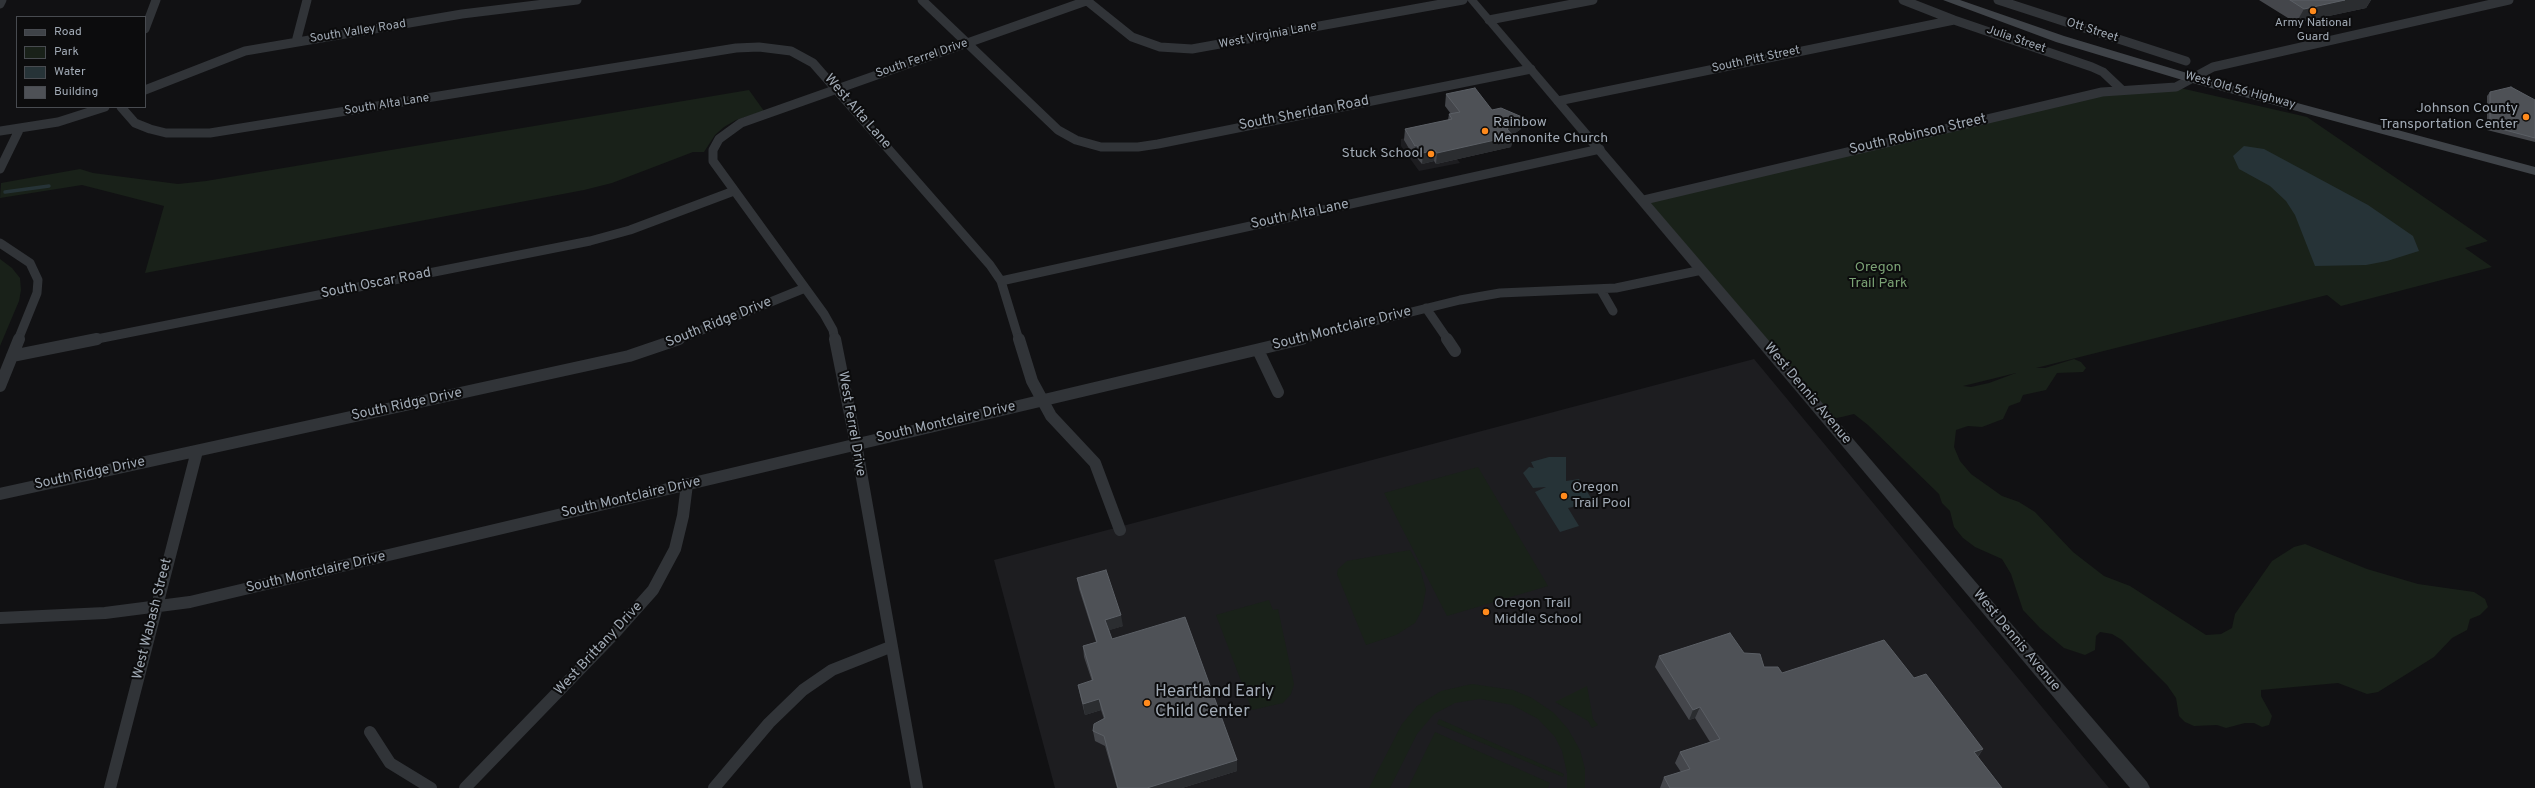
<!DOCTYPE html>
<html>
<head>
<meta charset="utf-8">
<style>
  body { margin:0 }
  #map { position:relative; width:2535px; height:788px; overflow:hidden; background:#111113; font-family:Overpass,sans-serif }
  canvas { display:block }
  .legend { position:absolute; left:16px; top:16px; width:130px; height:92px; box-sizing:border-box; background:#0c0c0d; border:1px solid #484b50; margin:0; padding:5px 7px; list-style:none; font-size:12px; color:#a1aab5 }
  .legend li { display:flex; align-items:center; gap:8px; height:20px }
  .legend b { width:20px; border:1px solid #484b50 }
</style>
</head>
<body>
<div id="map">
<canvas width="2535" height="788"></canvas>
<ul class="legend">
<li><b style="height:5px;background:#3f4348"></b>Road</li>
<li><b style="height:11px;background:#192119"></b>Park</li>
<li><b style="height:11px;background:#263337"></b>Water</li>
<li><b style="height:11px;background:#4e5156"></b>Building</li>
</ul>
</div>
<script>
const ctx = document.querySelector('canvas').getContext('2d');
ctx.lineJoin = 'round';
function fillPath(path, color) { ctx.fillStyle = color; ctx.fill(path, 'evenodd'); }
const toPath = rows => new Path2D(rows.map(r => 'M' + r).join(''));
function strokePath(path, color, width, dash) { ctx.strokeStyle = color; ctx.lineWidth = width; ctx.lineCap = dash ? 'butt' : 'round'; ctx.setLineDash(dash || []); ctx.stroke(path); }
function label(font, color, halo, rows, align = 'center') {
  ctx.font = font + ' Overpass,sans-serif'; ctx.lineWidth = 4; ctx.setLineDash([]); ctx.textBaseline = 'middle'; ctx.strokeStyle = halo; ctx.fillStyle = color; for (const [text, x, y, turn = 0] of rows) {
    ctx.save(); ctx.translate(x, y); ctx.rotate((+turn || 0) * Math.PI / 180); ctx.textAlign = isNaN(turn) ? turn : align; if (halo) ctx.strokeText(text, 0, 0); ctx.fillText(text, 0, 0); ctx.restore();
  }
}
const built = toPath([
  [1437,131,1460,163,1419,171,1401,146,1401,139],
  [1754,359,2109,788,1055,788,994,560]
]);
const green = toPath([
  [2176,87,2307,117,2488,241,2465,248,2492,267,2341,306,2327,295,2036,368,2045,368,2074,359,2081,362,2086,368,2083,372,2057,373,2046,390,2023,395,2020,402,2009,406,2003,419,1982,427,1968,426,1956,430,1954,447,1960,461,1971,474,2002,496,2019,502,2035,512,2073,552,2104,576,2130,586,2206,635,2221,634,2232,628,2235,614,2272,561,2294,547,2305,544,2367,569,2418,584,2474,592,2485,599,2488,607,2480,615,2470,619,2467,630,2452,638,2434,657,2378,692,2367,694,2338,683,2261,690,2261,696,2272,716,2269,725,2262,727,2254,723,2245,723,2226,728,2217,725,2194,726,2185,722,2179,716,2176,698,2167,685,2122,640,2112,634,2100,632,2096,636,2095,650,2085,655,2064,648,2040,628,2023,610,2011,574,2002,559,1975,547,1963,538,1954,527,1950,511,1942,503,1939,494,1868,425,1854,414,1829,420,1644,200,2102,92],
  [2016,373,1989,383,1971,387,1963,386],
  [749,90,764,111,736,120,724,127,715,135,704,152,693,152,612,183,584,190,145,273,164,206,82,185,0,198,1,183,80,169,93,173,178,184,206,181],
  [0,259,12,268,20,278,21,290,19,301,0,346],
  [1478,467,1548,586,1447,616,1384,493],
  [1410,550,1420,568,1426,590,1422,610,1415,623,1396,635,1366,645,1337,574,1338,569,1347,561],
  [1269,600,1273,610,1278,609,1294,684,1291,694,1283,703,1252,710,1216,615],
  [1472,684,1513,690,1532,698,1554,713,1568,729,1580,750,1585,769,1585,788,1567,788,1567,773,1562,751,1555,737,1538,719,1512,705,1480,699,1455,703,1434,714,1417,734,1390,788,1369,788,1402,724,1417,706,1441,691],
  [1587,686,1593,719,1598,725,1592,728,1588,721,1555,702],
  [1439,719,1564,774,1563,777,1437,724],
  [1435,732,1550,783,1548,788,1408,788]
]);
const water = toPath([
  [2244,146,2264,149,2368,205,2413,236,2419,251,2387,261,2366,265,2315,266,2295,215,2286,201,2270,186,2239,169,2233,156],
  [1549,457,1566,457,1566,481,1579,479,1593,501,1583,504,1584,508,1579,509,1577,506,1568,508,1579,526,1560,532,1535,492,1546,487,1533,488,1523,473,1529,467,1534,468,1531,462]
]);
const stream = toPath([
  [5,192,49,186]
]);
const minorFar1 = toPath([
  [922,0,1058,130,1076,140,1101,147,1138,147,1158,144,1531,69],
  [1086,0,1132,37,1160,47,1192,49,1463,0],
  [1903,0,1954,20,2092,67,2103,72,2122,90],
  [1998,0,2186,61],
  [0,4,2,0],
  [1489,20,1593,0],
  [145,29,156,0],
  [296,42,307,0],
  [145,90,245,51,462,14,577,0],
  [1558,101,1954,20],
  [121,107,135,123,150,129,166,133,210,133,736,48,759,47,791,51,813,63,990,265,1001,281,1019,340],
  [0,131,58,122,105,107],
  [0,169,20,128],
  [1644,200,2102,92,2176,87,2213,67,2509,0],
  [0,243,30,263,38,280,37,293,18,340],
  [1001,281,1600,149],
  [1601,290,1613,311],
  [1426,308,1448,340],
  [92,340,590,241,630,230,734,191],
  [677,340,805,288],
  [835,340,833,330,824,314,713,161,713,150,719,139,741,123,1089,0],
  [1298,340,1460,300,1500,293,1616,288,1702,270]
]);
const minor = toPath([
  [835,339,856,444,917,788],
  [1019,339,1032,381,1051,416,1095,463,1120,530],
  [1447,339,1455,351],
  [1258,350,1278,392],
  [12,356,97,339],
  [0,386,19,339],
  [0,494,629,356,679,339],
  [0,618,105,613,190,602,1302,339],
  [370,732,390,763,431,788],
  [110,788,197,451],
  [465,788,613,635,653,590,675,549,683,516,687,484],
  [714,788,769,723,803,690,832,670,890,647]
]);
const tertiary = toPath([
  [1467,0,1477,0,2147,782,2150,788,2130,788,1467,0]
]);
const secondary = toPath([
  [1943,0,1960,0,2064,36,2197,76,2535,167,2535,175,2189,82,2056,42,1943,0]
]);
const wall = toPath([
  [2259,0,2371,0,2366,8,2296,23],
  [2490,92,2535,100,2535,142,2487,130,2487,96],
  [1446,94,1492,110,1522,117,1521,129,1512,135,1513,136,1511,147,1436,164,1434,161,1422,164,1416,157,1414,157,1404,140,1405,129,1448,120,1449,114,1451,114,1445,106],
  [1077,578,1123,626,1109,630,1112,639,1237,760,1237,771,1182,788,1117,788,1105,746,1095,741,1093,731,1104,719,1101,710,1085,715,1080,695,1078,685,1092,681,1084,657,1083,646,1096,642,1079,589],
  [1744,653,1764,667,1782,673,1914,678,1983,749,1978,757,2002,788,1660,788,1664,777,1681,772,1675,763,1680,752,1710,742,1695,718,1689,720,1655,667,1659,656]
]);
const shadedWall = toPath([
  [2345,0,2371,0,2366,8,2296,23,2304,9],
  [1522,117,1521,129,1511,136,1513,136,1511,147,1436,164,1437,153,1507,129],
  [1415,146,1417,146,1416,157,1414,157],
  [1435,150,1434,161,1422,164,1423,153],
  [1121,615,1123,626,1107,631,1105,620],
  [1099,699,1101,710,1085,715,1083,704],
  [1700,707,1695,718,1689,720,1693,710],
  [1983,749,1976,759,1974,752],
  [1237,760,1237,771,1182,788,1147,788]
]);
const building = toPath([
  [2290,0,2345,0,2304,9,2290,0],
  [2511,87,2535,100,2535,138,2490,126,2490,92,2511,87],
  [1475,88,1492,110,1501,108,1522,117,1507,129,1513,136,1437,153,1435,150,1423,153,1417,146,1415,146,1405,129,1452,119,1449,114,1460,112,1446,94,1475,88],
  [1106,570,1121,615,1105,620,1112,639,1185,617,1237,760,1147,788,1118,788,1104,736,1093,731,1094,724,1105,718,1099,699,1083,704,1078,685,1093,680,1083,646,1097,642,1077,578,1106,570],
  [1730,633,1744,653,1760,654,1764,667,1778,667,1782,673,1884,640,1914,678,1926,674,1983,749,1974,752,2002,788,1670,788,1664,777,1690,769,1680,752,1720,739,1700,707,1693,710,1659,656,1730,633]
]);
const markers = [
  [2313,11,4,"#ff8a1c"],
  [2526,117,4,"#ff8a1c"],
  [1485,131,4,"#ff8a1c"],
  [1431,154,4,"#ff8a1c"],
  [1564,496,4,"#ff8a1c"],
  [1486,612,4,"#ff8a1c"],
  [1147,703,4,"#ff8a1c"]
];
const farPoinames = [
  ["Army National",2313,24],
  ["Guard",2313,38]
];
const farStreetnames = [
  ["Ott Street",2092,31,18],
  ["South Valley Road",358,32,-9],
  ["West Virginia Lane",1268,36,-11],
  ["Julia Street",2016,40,19],
  ["South Ferrel Drive",922,59,-19],
  ["South Pitt Street",1756,60,-12],
  ["West Old 56 Highway",2240,91,15],
  ["South Alta Lane",387,105,-9]
];
const poiNames = [
  ["Johnson County",2518,109,"right"],
  ["Transportation Center",2518,125,"right"],
  ["Rainbow",1493,123],
  ["Mennonite Church",1493,139],
  ["Stuck School",1423,154,"right"],
  ["Oregon",1572,488],
  ["Trail Pool",1572,504],
  ["Oregon Trail",1494,604],
  ["Middle School",1494,620]
];
const streetNames = [
  ["West Alta Lane",857,112,49],
  ["South Sheridan Road",1304,114,-11],
  ["South Robinson Street",1918,135,-13],
  ["South Alta Lane",1300,215,-12],
  ["South Oscar Road",376,284,-11],
  ["South Ridge Drive",719,323,-22],
  ["South Montclaire Drive",1342,329,-14],
  ["West Dennis Avenue",1807,394,50],
  ["South Ridge Drive",407,405,-12],
  ["South Montclaire Drive",946,423,-13],
  ["West Ferrel Drive",851,424,80],
  ["South Ridge Drive",90,474,-12],
  ["South Montclaire Drive",631,498,-13],
  ["South Montclaire Drive",316,573,-13],
  ["West Wabash Street",153,619,-76],
  ["West Dennis Avenue",2016,641,50],
  ["West Brittany Drive",599,649,-47]
];
const parkNames = [
  ["Oregon",1878,268],
  ["Trail Park",1878,284]
];
const nearPoinames = [
  ["Heartland Early",1155,693],
  ["Child Center",1155,713]
];
fillPath(built, '#1d1d20');
fillPath(green, '#192119');
fillPath(water, '#263337');
strokePath(stream, '#263337', 3.5);
strokePath(minorFar1, '#313438', 9);
strokePath(minor, '#313438', 12);
fillPath(tertiary, '#313438');
fillPath(secondary, '#3f4348');
fillPath(wall, '#44464b');
fillPath(shadedWall, '#2b2d30');
fillPath(building, '#4e5156');
strokePath(building, '#5b5f65', 1);
for (const [x, y, r, color] of markers) { const dot = new Path2D(); dot.arc(x, y, r, 0, 2 * Math.PI); ctx.fillStyle = color; ctx.fill(dot); strokePath(dot, '#0c0c0d', 1.5); }
label('12px', '#a1aab5', '#0c0c0d', farPoinames);
label('12px', '#a1aab5', '#0c0c0d', farStreetnames);
label('14px', '#a1aab5', '#0c0c0d', poiNames, 'left');
label('14px', '#a1aab5', '#0c0c0d', streetNames);
label('14px', '#7ba275', '#0c0c0d', parkNames);
label('17px', '#a1aab5', '#0c0c0d', nearPoinames, 'left');
</script>
</body>
</html>
